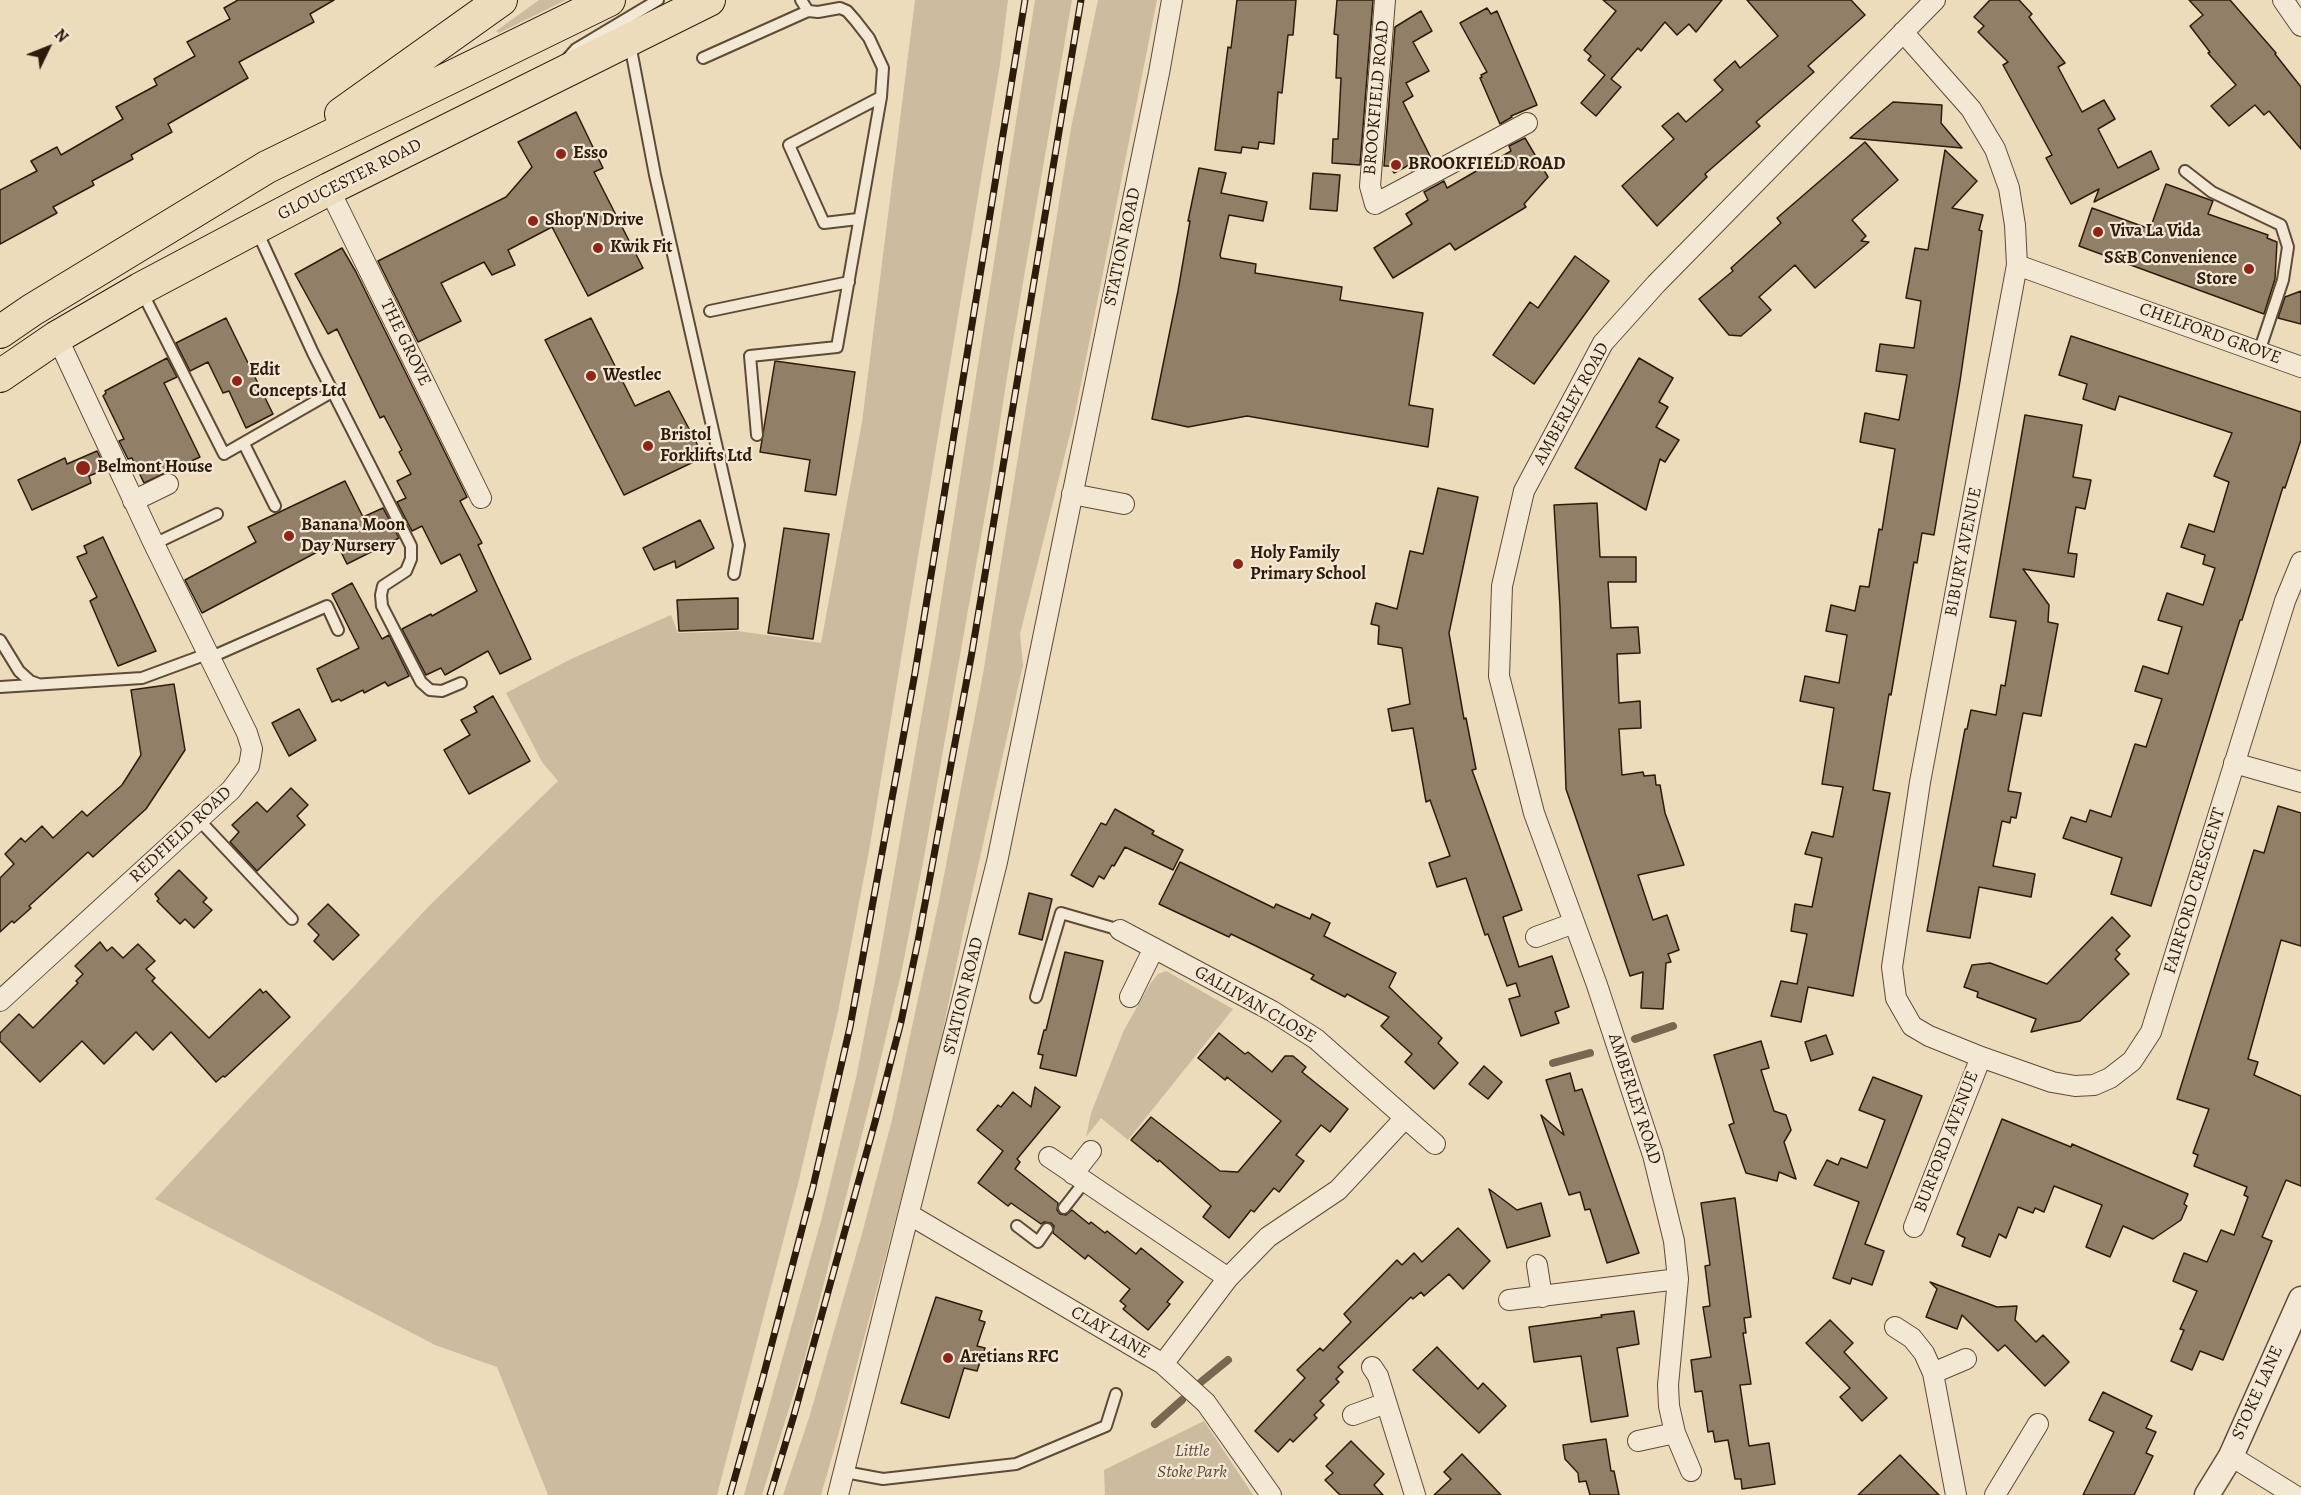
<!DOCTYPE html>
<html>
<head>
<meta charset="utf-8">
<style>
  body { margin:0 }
  #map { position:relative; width:2301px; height:1495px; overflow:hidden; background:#ecdcbc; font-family:Alegreya,serif }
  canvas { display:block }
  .north { position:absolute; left:18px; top:18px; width:60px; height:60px; -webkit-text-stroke:4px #f3e8d3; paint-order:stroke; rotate:47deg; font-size:16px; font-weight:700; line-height:24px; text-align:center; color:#2f1b0b }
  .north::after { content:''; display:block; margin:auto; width:21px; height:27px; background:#2f1b0b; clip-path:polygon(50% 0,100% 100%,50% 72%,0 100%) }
</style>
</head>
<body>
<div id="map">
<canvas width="2301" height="1495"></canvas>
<div class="north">N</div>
</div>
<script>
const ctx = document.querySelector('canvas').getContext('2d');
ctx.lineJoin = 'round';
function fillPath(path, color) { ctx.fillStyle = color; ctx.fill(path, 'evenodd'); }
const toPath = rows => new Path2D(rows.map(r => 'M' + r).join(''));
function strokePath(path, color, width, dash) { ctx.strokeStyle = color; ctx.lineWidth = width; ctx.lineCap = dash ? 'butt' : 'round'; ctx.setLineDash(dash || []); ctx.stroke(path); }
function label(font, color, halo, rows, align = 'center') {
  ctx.font = font + ' Alegreya,serif'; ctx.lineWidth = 4.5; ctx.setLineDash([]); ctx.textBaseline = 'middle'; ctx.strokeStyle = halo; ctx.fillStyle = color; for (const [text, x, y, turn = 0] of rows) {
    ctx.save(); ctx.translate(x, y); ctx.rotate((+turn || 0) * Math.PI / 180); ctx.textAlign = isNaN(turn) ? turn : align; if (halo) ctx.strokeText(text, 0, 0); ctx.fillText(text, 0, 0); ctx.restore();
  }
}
const green = toPath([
  [539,0,566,0,499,33,496,31],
  [915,0,1008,0,1000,64,869,851,838,1012,799,1180,717,1495,548,1495,497,1367,435,1345,155,1199,430,905,558,781,542,762,506,693,571,659,671,615,678,633,738,631,821,643,862,422],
  [1035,0,1072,0,1011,352,990,487,923,863,901,974,873,1091,804,1361,762,1495,744,1495,821,1221,856,1078,879,960,934,645],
  [1098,0,1157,0,1075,414,1020,634,1023,665,962,938,933,1078,838,1436,821,1495,783,1495,809,1418,863,1230,892,1120,939,901,983,674,1071,128],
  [1166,971,1233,1009,1128,1140,1101,1118,1086,1137,1091,1113,1124,1030,1150,984,1158,974],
  [1204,1421,1253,1495,1105,1495,1104,1470]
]);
const stream = toPath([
  [1635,1039,1673,1026],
  [1553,1063,1590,1053],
  [1201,1382,1228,1360],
  [1155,1424,1182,1400]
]);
const building = toPath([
  [238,0,334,0,310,14,314,22,239,62,248,78,168,124,172,132,131,155,133,159,92,181,94,185,53,207,57,213,0,244,0,190,37,171,31,161,57,147,61,155,123,119,116,107,157,85,154,79,195,56,187,42,230,19,224,8,238,0],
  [1237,0,1296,0,1293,35,1288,35,1282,93,1278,92,1274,144,1259,142,1258,149,1242,147,1241,153,1215,150,1228,47,1231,48,1237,0],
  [1337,0,1373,0,1360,165,1332,163,1333,139,1338,139,1341,78,1336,78,1338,35,1334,34,1337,0],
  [1603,0,1722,0,1696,32,1689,24,1677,35,1665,22,1641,51,1638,48,1611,79,1621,87,1596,116,1581,103,1605,75,1588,60,1591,56,1584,50,1616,11,1603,0],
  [1747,0,1851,0,1865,15,1808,66,1814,72,1756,122,1760,126,1705,174,1707,177,1657,226,1622,186,1674,139,1662,126,1678,113,1686,122,1723,90,1714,80,1735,61,1740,68,1778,36,1747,0],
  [1990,0,2019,0,2032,14,2029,17,2065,63,2058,67,2082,112,2104,100,2115,119,2098,129,2118,168,2151,151,2159,169,2094,202,2099,189,2071,204,2046,158,2052,155,2003,65,2008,62,1978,32,1984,26,1974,17,1990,0],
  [2189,0,2230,0,2276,53,2275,54,2301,87,2301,149,2269,111,2264,115,2255,105,2229,126,2211,106,2236,85,2208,53,2210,52,2190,26,2203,15,2189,0],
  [1487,8,1491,14,1497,11,1537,105,1511,116,1512,117,1500,124,1480,78,1482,77,1481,75,1487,72,1460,23,1487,8],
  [1421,11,1432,31,1413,42,1429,71,1406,83,1413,96,1403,102,1432,160,1412,171,1409,165,1394,173,1390,166,1384,166,1395,27,1421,11],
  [1893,102,1942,105,1941,123,1962,148,1850,138,1893,102],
  [576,112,603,168,594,172,643,268,588,296,552,227,508,250,515,265,492,275,484,262,441,283,461,321,418,342,378,261,506,197,532,167,518,142,576,112],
  [1525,138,1548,177,1524,204,1526,207,1455,250,1450,243,1393,278,1374,248,1412,224,1406,214,1428,200,1424,192,1444,181,1447,188,1511,151,1509,146,1525,138],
  [1865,142,1898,180,1852,220,1866,236,1861,241,1869,242,1815,288,1795,265,1759,297,1771,310,1741,336,1729,335,1699,299,1733,271,1731,268,1781,223,1777,218,1865,142],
  [1945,150,1977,181,1952,208,1983,215,1979,230,1982,231,1960,381,1934,535,1922,533,1917,563,1914,562,1891,695,1889,694,1873,790,1890,793,1853,996,1808,987,1801,1022,1771,1016,1781,981,1797,984,1807,934,1791,931,1795,904,1812,907,1822,858,1805,854,1812,832,1833,837,1843,787,1822,784,1834,708,1800,701,1805,676,1839,683,1847,635,1826,631,1831,605,1855,611,1860,586,1869,587,1879,529,1882,530,1895,449,1860,442,1865,413,1899,420,1907,375,1876,371,1880,344,1914,348,1921,301,1906,298,1915,248,1928,250,1945,150],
  [1199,168,1226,173,1221,193,1267,202,1263,221,1229,215,1220,255,1221,258,1256,264,1255,273,1342,287,1340,300,1423,313,1409,405,1433,409,1428,447,1247,416,1188,427,1152,419,1178,291,1190,221,1188,221,1199,168],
  [1313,173,1340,175,1337,211,1310,209,1313,173],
  [2166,184,2213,201,2208,214,2268,235,2267,238,2277,242,2275,279,2264,314,2079,246,2092,208,2150,229,2166,184],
  [342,248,356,272,467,497,460,501,482,543,478,545,531,659,500,674,488,651,445,675,441,668,426,675,402,629,431,614,432,616,477,591,460,554,441,564,422,526,412,531,397,502,406,498,397,481,411,474,399,452,402,450,384,416,380,418,337,329,328,334,295,274,342,248],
  [1575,256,1609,281,1534,384,1493,355,1530,302,1538,308,1575,256],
  [2301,291,2301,324,2278,318,2285,297,2301,291],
  [226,318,273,414,246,428,229,391,223,393,208,362,190,371,176,343,226,318],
  [591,318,635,406,669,391,704,457,624,495,545,340,591,318],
  [2071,336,2301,412,2301,440,2285,488,2283,487,2242,620,2240,620,2151,906,2111,894,2122,858,2063,838,2071,817,2086,822,2090,810,2111,817,2135,744,2146,747,2162,699,2135,691,2143,666,2168,674,2182,627,2158,620,2167,593,2203,605,2215,568,2203,564,2205,555,2181,547,2189,524,2214,532,2229,482,2214,476,2232,433,2119,396,2115,410,2083,399,2087,384,2059,375,2071,336],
  [167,358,177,377,164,383,200,457,144,483,132,458,128,459,119,441,124,439,103,396,106,393,105,391,167,358],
  [1639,358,1673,378,1659,402,1668,407,1656,427,1679,440,1665,462,1660,459,1646,510,1575,468,1639,358],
  [775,361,855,372,836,495,805,491,810,460,760,452,775,361],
  [2025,415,2082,425,2073,477,2091,480,2085,509,2076,507,2068,553,2077,554,2074,577,2023,569,2049,605,2048,622,2058,624,2041,716,2023,713,2008,791,2021,793,2016,818,2011,817,2010,823,2002,821,1993,866,2035,874,2031,897,1979,887,1970,938,1927,931,1965,729,1967,729,1971,710,1996,715,2001,685,2005,686,2016,621,1990,617,2025,415],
  [97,451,106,469,89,476,91,483,32,510,18,480,65,458,67,464,97,451],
  [345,481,363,517,383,508,399,538,347,564,336,542,202,613,185,580,256,542,248,527,345,481],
  [1438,488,1478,497,1449,633,1464,719,1466,718,1476,769,1472,770,1522,910,1503,917,1519,967,1552,956,1569,1007,1555,1012,1559,1023,1521,1036,1509,999,1520,996,1516,983,1507,986,1488,934,1485,935,1466,878,1437,887,1429,863,1450,856,1430,800,1426,802,1413,728,1392,731,1388,709,1410,704,1402,648,1378,644,1379,626,1371,624,1376,603,1397,609,1410,551,1423,554,1438,488],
  [1597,503,1600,557,1636,557,1636,582,1608,582,1611,628,1638,627,1640,653,1617,654,1619,703,1640,701,1641,728,1619,729,1622,775,1643,772,1644,776,1655,775,1656,785,1660,785,1665,813,1684,865,1638,875,1653,920,1667,915,1679,950,1668,954,1671,962,1666,963,1663,1009,1641,1008,1643,972,1630,976,1566,789,1560,607,1554,505,1597,503],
  [700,520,714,548,676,568,675,561,654,570,643,548,700,520],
  [784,528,829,534,813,639,768,633,784,528],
  [103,537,156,651,118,666,90,601,97,597,77,557,87,553,84,546,103,537],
  [352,583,382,639,389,635,409,676,388,686,385,682,364,693,363,690,341,701,339,699,332,702,317,669,359,648,332,594,352,583],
  [738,598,738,629,679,631,677,600,738,598],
  [174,684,185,750,146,809,93,857,88,852,29,906,31,908,14,923,12,921,0,932,0,878,14,864,5,854,21,838,25,842,42,826,53,838,82,811,87,816,122,785,141,755,131,690,174,684],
  [493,696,530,761,469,794,444,750,470,735,461,720,477,712,474,707,493,696],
  [299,709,316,740,289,756,272,723,299,709],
  [291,788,308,805,297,816,305,825,257,871,230,842,239,832,232,825,257,802,267,812,291,788],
  [2278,806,2301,813,2301,946,2281,940,2248,1059,2258,1062,2254,1075,2301,1096,2301,1186,2286,1180,2262,1237,2272,1241,2223,1360,2200,1351,2192,1370,2171,1361,2184,1330,2180,1329,2197,1291,2173,1281,2184,1253,2207,1262,2221,1230,2234,1235,2248,1197,2244,1195,2247,1187,2194,1166,2198,1155,2193,1153,2209,1109,2177,1099,2254,850,2264,853,2278,806],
  [1115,809,1154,831,1152,834,1183,850,1173,870,1125,847,1114,866,1112,865,1104,879,1099,876,1093,887,1071,875,1101,823,1106,825,1115,809],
  [1180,862,1274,908,1276,904,1310,919,1312,914,1330,923,1324,936,1396,973,1389,987,1442,1038,1438,1043,1458,1063,1434,1089,1405,1062,1412,1054,1381,1026,1389,1017,1347,994,1345,997,1311,979,1314,975,1256,946,1231,934,1229,937,1159,904,1180,862],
  [179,870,207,898,203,902,212,910,194,928,185,919,180,924,157,901,159,899,155,894,179,870],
  [1029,893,1052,899,1042,940,1019,934,1029,893],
  [328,904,359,935,333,960,314,941,319,935,308,924,328,904],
  [2112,917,2130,936,2116,950,2120,954,2115,959,2129,974,2080,1021,2031,1032,2036,1019,1977,997,1978,992,1964,987,1972,965,1990,963,2047,984,2112,917],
  [100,942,107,951,112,947,123,958,138,944,155,961,146,969,155,978,152,981,209,1038,260,989,263,993,266,991,290,1017,225,1077,223,1076,216,1082,171,1032,153,1050,136,1032,104,1064,82,1041,40,1082,0,1041,0,1033,19,1014,33,1028,78,983,76,981,83,974,75,966,100,942],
  [1065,952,1103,961,1076,1076,1040,1068,1043,1055,1038,1054,1044,1030,1046,1030,1065,952],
  [1219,1033,1245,1054,1248,1052,1272,1072,1285,1056,1293,1056,1306,1067,1302,1072,1348,1109,1330,1132,1321,1125,1296,1155,1304,1161,1279,1192,1274,1188,1254,1212,1251,1210,1229,1238,1203,1217,1211,1206,1159,1160,1158,1162,1131,1140,1151,1117,1220,1171,1238,1172,1281,1121,1227,1077,1225,1080,1198,1058,1219,1033],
  [1826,1035,1833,1054,1811,1061,1805,1042,1826,1035],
  [1761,1041,1769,1068,1761,1070,1774,1111,1786,1115,1791,1130,1784,1142,1796,1179,1779,1172,1777,1181,1746,1173,1729,1125,1734,1123,1714,1055,1761,1041],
  [1484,1066,1502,1082,1488,1099,1469,1084,1484,1066],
  [1570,1073,1575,1091,1582,1089,1639,1253,1607,1263,1590,1209,1585,1210,1580,1192,1569,1195,1541,1115,1564,1135,1546,1080,1570,1073],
  [1873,1077,1922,1096,1865,1244,1884,1251,1872,1285,1852,1278,1850,1284,1833,1278,1859,1202,1814,1185,1827,1160,1838,1165,1841,1158,1867,1168,1885,1120,1859,1110,1873,1077],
  [1035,1087,1060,1107,1017,1159,1020,1162,1015,1169,1058,1203,1057,1210,1060,1214,1066,1215,1072,1210,1089,1224,1091,1222,1105,1233,1107,1231,1136,1254,1141,1248,1183,1282,1167,1302,1170,1304,1148,1330,1123,1309,1126,1306,1120,1301,1130,1289,1088,1255,1085,1259,1053,1233,1054,1226,1051,1223,1044,1222,1041,1224,1011,1203,1008,1206,978,1183,1003,1151,977,1130,998,1105,1001,1107,1013,1092,1031,1107,1035,1087],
  [2002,1119,2071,1147,2072,1144,2188,1194,2184,1204,2187,1206,2181,1220,2153,1239,2123,1226,2110,1257,2086,1247,2102,1205,2054,1186,2044,1212,2035,1208,2033,1213,2018,1207,2006,1238,1999,1234,1990,1257,1962,1246,1965,1238,1957,1234,2002,1119],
  [1489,1189,1517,1210,1541,1203,1550,1236,1507,1248,1489,1189],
  [1735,1198,1751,1317,1744,1318,1746,1333,1743,1333,1751,1384,1740,1385,1749,1446,1769,1443,1775,1484,1742,1489,1741,1479,1735,1479,1728,1440,1715,1442,1713,1431,1708,1432,1702,1391,1695,1392,1691,1360,1711,1357,1703,1307,1710,1306,1705,1266,1710,1265,1701,1203,1735,1198],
  [1458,1228,1490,1261,1463,1289,1449,1274,1424,1296,1421,1292,1413,1299,1411,1297,1338,1367,1343,1372,1336,1379,1339,1382,1320,1401,1324,1405,1314,1415,1317,1418,1293,1442,1290,1439,1278,1452,1255,1431,1305,1378,1297,1370,1320,1348,1323,1351,1351,1322,1344,1314,1397,1260,1402,1265,1414,1253,1422,1262,1458,1228],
  [1930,1282,1997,1307,2017,1306,2015,1320,2036,1342,2043,1335,2069,1362,2045,1386,2005,1345,1998,1351,1962,1315,1957,1329,1926,1317,1937,1289,1930,1282],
  [936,1297,982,1311,979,1320,985,1322,977,1346,985,1348,977,1371,964,1368,949,1418,901,1403,936,1297],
  [1634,1311,1639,1344,1617,1348,1628,1416,1591,1422,1581,1356,1534,1362,1529,1327,1602,1317,1601,1315,1634,1311],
  [1830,1320,1853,1343,1844,1352,1887,1398,1862,1421,1840,1397,1850,1388,1806,1343,1830,1320],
  [1437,1347,1478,1389,1483,1383,1506,1406,1479,1433,1413,1370,1437,1347],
  [2103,1392,2152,1416,2146,1428,2156,1432,2146,1453,2153,1456,2134,1495,2083,1495,2114,1432,2089,1420,2103,1392],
  [1606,1439,1611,1471,1614,1471,1619,1495,1590,1495,1586,1481,1579,1482,1578,1473,1565,1459,1563,1445,1606,1439],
  [1351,1441,1384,1474,1374,1485,1383,1495,1340,1495,1325,1480,1333,1473,1326,1466,1351,1441],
  [1462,1454,1483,1476,1501,1495,1434,1495,1451,1479,1444,1472,1462,1454],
  [1900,1455,1939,1495,1858,1495,1900,1455]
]);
const service = toPath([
  [630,44,655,175,739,545,734,574],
  [568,58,576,49,658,0],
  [703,58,808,11],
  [2185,171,2212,192,2281,225,2288,247,2283,280,2259,352],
  [858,219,824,223,789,145,881,97],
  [257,231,313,353,411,546,411,559,406,571,383,586,381,595,382,606,421,682,430,690,442,691,461,683],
  [142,292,224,454,332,392],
  [710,311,849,282],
  [757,435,750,356,837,347,881,97,883,68,869,38,855,20,847,11,840,8,818,12,808,11,801,0],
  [244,444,275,506],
  [154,544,217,514],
  [0,640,19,671,30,681,38,684],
  [209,658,327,606,338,630],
  [0,687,142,678,207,654],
  [199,820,292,919],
  [1036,997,1061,913,1120,930],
  [1064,1208,1085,1181],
  [1017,1226,1038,1242,1047,1229],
  [845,1472,883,1479,1016,1464,1106,1426,1116,1394]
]);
const minor = toPath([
  [1385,0,1370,186,1375,204,1527,123],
  [2283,0,2301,26],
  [1903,32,1971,109,1995,149,2009,188,2015,225,2017,265,1920,782,1892,967,1896,998,1912,1026,1929,1036,1981,1057,2052,1082,2075,1086,2094,1085,2110,1078,2132,1061,2151,1032,2285,601,2301,562],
  [329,189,481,498],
  [2017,265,2301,367],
  [1072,494,1124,504],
  [133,501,168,484],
  [2234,763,2301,782],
  [1120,930,1272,1011,1316,1039,1435,1144],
  [1536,937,1574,923],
  [1130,997,1154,948],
  [0,1001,231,790,249,766,252,749,247,733,154,544,57,337],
  [1049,1157,1228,1278],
  [1073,1174,1091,1151],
  [910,1215,1163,1364,1206,1403,1271,1495],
  [1914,1227,1981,1057],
  [1537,1265,1542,1297],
  [1509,1300,1678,1279],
  [1895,1327,1912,1338,1924,1353,1933,1373,1956,1495],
  [1163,1364,1228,1278,1268,1237,1338,1190,1405,1118],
  [1372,1367,1378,1376,1415,1495],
  [1933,1373,1966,1359],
  [1353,1415,1386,1403],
  [1638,1441,1675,1433],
  [2231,1456,2294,1495],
  [1691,1471,1675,1433,1669,1406,1668,1385,1678,1279,1674,1241,1653,1155,1597,985,1534,813,1499,676,1502,586,1524,491,1603,343,1656,284,1935,0],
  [838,1495,997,862,1159,73,1172,0],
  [1995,1495,2038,1424]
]);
const tertiary = toPath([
  [2207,1495,2231,1456,2301,1299]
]);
const primary = toPath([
  [341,114,501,0],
  [0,332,32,310,267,167,609,0],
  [0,376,57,337,140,289,255,228,329,189,709,0]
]);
const rail = toPath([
  [730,1495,762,1381,813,1187,850,1027,915,673,1025,0],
  [770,1495,794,1415,875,1122,901,1022,918,941,972,652,1081,0]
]);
const markers = [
  [561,154,6,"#8f2418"],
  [1396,165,6,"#8f2418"],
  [533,221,6,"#8f2418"],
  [2098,232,6,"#8f2418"],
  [598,248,6,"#8f2418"],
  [2249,269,6,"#8f2418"],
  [591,376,6,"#8f2418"],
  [237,381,6,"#8f2418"],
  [648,446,6,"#8f2418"],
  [83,468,8,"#8f2418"],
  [289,536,6,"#8f2418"],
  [1238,564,6,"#8f2418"],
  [948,1358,6,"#8f2418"]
];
const streetNames = [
  ["BROOKFIELD ROAD",1377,98,-85],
  ["GLOUCESTER ROAD",350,180,-27],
  ["STATION ROAD",1123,247,-78],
  ["CHELFORD GROVE",2210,334,20],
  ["THE GROVE",405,343,64],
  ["AMBERLEY ROAD",1572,404,-61],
  ["BIBURY AVENUE",1964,552,-79],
  ["REDFIELD ROAD",181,835,-43],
  ["FAIRFORD CRESCENT",2195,891,-73],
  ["STATION ROAD",964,996,-76],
  ["GALLIVAN CLOSE",1255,1005,30],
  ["AMBERLEY ROAD",1634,1099,72],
  ["BURFORD AVENUE",1947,1142,-69],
  ["CLAY LANE",1110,1333,30],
  ["STOKE LANE",2258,1393,-66]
];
const poiNames = [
  ["Esso",573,154],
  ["BROOKFIELD ROAD",1408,165],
  ["Shop'N Drive",545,221],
  ["Viva La Vida",2110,232],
  ["Kwik Fit",610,248],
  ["S&B Convenience",2237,259,"right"],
  ["Store",2237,280,"right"],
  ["Edit",249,371],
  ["Concepts Ltd",249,392],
  ["Westlec",603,376],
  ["Bristol",660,436],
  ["Forklifts Ltd",660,457],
  ["Belmont House",97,468],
  ["Banana Moon",301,526],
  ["Day Nursery",301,547],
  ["Holy Family",1250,554],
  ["Primary School",1250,575],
  ["Aretians RFC",960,1358]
];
const parkNames = [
  ["Little",1192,1452],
  ["Stoke Park",1192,1473]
];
fillPath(green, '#ccbb9e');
strokePath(stream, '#7a6751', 8);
fillPath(building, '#917f67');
strokePath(building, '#2f1b0b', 1.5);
strokePath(service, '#5e4b37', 14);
strokePath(minor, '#5e4b37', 22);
strokePath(tertiary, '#5e4b37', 27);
strokePath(primary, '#2f1b0b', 34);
strokePath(service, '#f3e8d3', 10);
strokePath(minor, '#f3e8d3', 20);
strokePath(tertiary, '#f3e8d3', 24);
strokePath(primary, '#ecdcbc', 32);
strokePath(rail, '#2f1b0b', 7);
strokePath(rail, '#f3e8d3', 4.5, [14]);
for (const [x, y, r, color] of markers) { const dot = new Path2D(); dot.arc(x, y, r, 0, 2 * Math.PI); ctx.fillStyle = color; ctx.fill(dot); strokePath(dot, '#f3e8d3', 2); }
label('18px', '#2f1b0b', '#f3e8d3', streetNames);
label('bold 18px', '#2f1b0b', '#f3e8d3', poiNames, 'left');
label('italic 18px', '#5e4b37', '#f3e8d3', parkNames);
</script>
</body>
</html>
